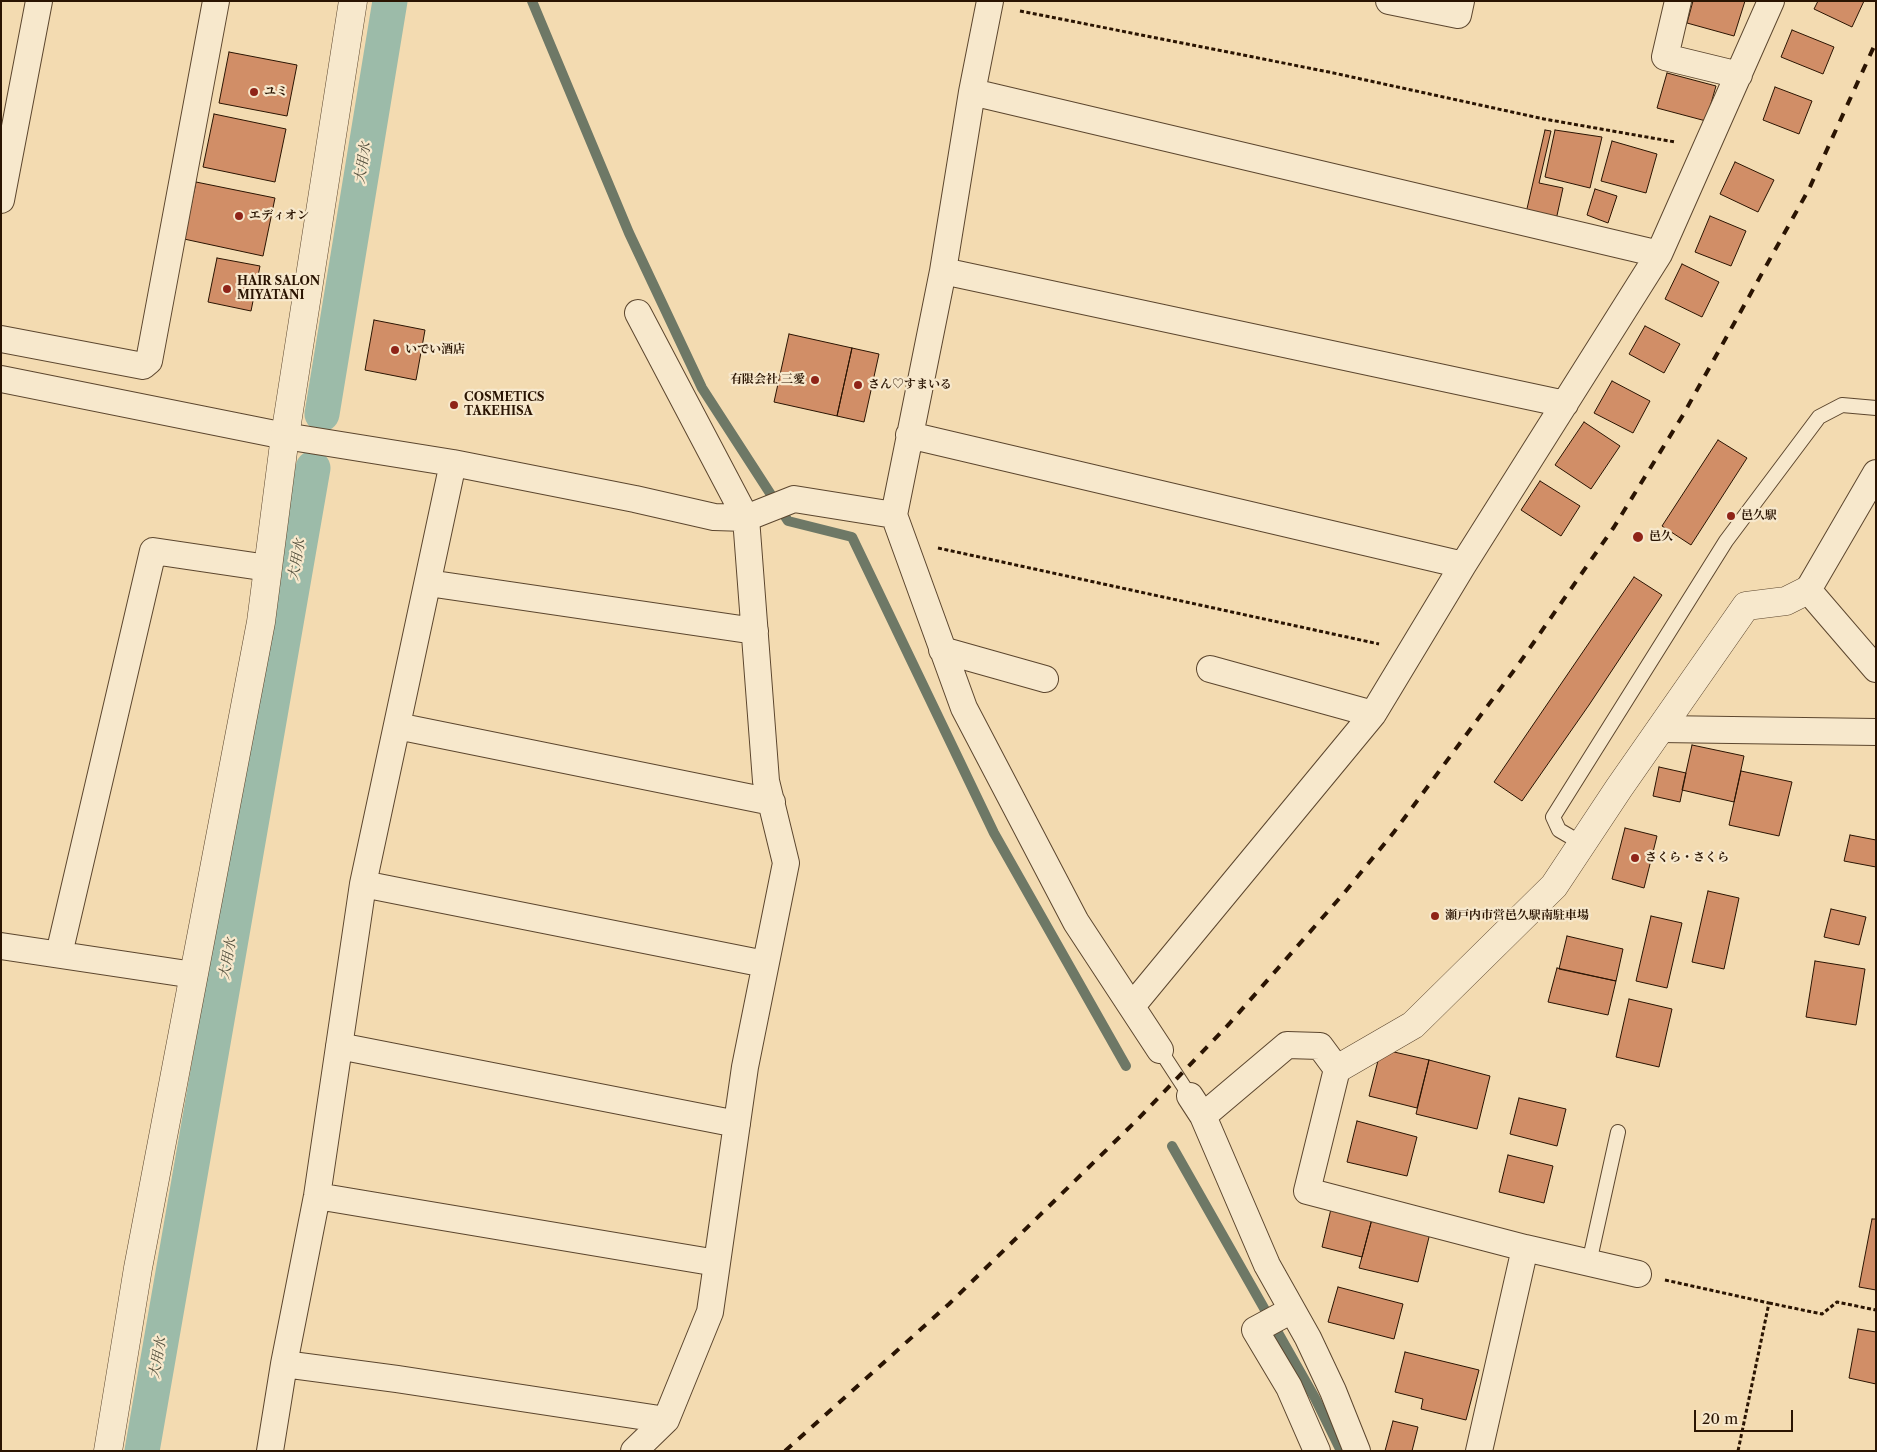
<!DOCTYPE html>
<html>
<head>
<meta charset="utf-8">
<style>
  body { margin:0 }
  #map { position:relative; width:1877px; height:1452px; overflow:hidden; background:#f3dbb1; font-family:"Libre Caslon Text",serif }
  canvas { display:block }
  .frame { position:absolute; inset:0; border:2px solid #2a1402; pointer-events:none }
  .scale { position:absolute; left:1694px; top:1410px; width:99px; height:22px; box-sizing:border-box; border:2px solid #2a1402; border-top:0; padding-left:6px; font-size:15px; line-height:18px; white-space:nowrap; color:#2a1402; -webkit-text-stroke:4px #f7e8cc; paint-order:stroke }
</style>
</head>
<body>
<div id="map">
<canvas width="1877" height="1452"></canvas>
<div class="frame"></div>
<div class="scale">20 m</div>
</div>
<script>
const ctx = document.querySelector('canvas').getContext('2d');
ctx.lineJoin = 'round';
const toPath = rows => new Path2D(rows.map(r => 'M' + r).join(''));
function strokePath(path, color, width, dash) { ctx.strokeStyle = color; ctx.lineWidth = width; ctx.lineCap = dash ? 'butt' : 'round'; ctx.setLineDash(dash || []); ctx.stroke(path); }
function fillPath(path, color) { ctx.fillStyle = color; ctx.fill(path, 'evenodd'); }
function label(font, color, halo, rows, align = 'center') {
  ctx.font = font + ' "Libre Caslon Text","Noto Serif JP",serif'; ctx.lineWidth = 4.5; ctx.setLineDash([]); ctx.textBaseline = 'middle'; ctx.strokeStyle = halo; ctx.fillStyle = color; for (const [text, x, y, turn = 0] of rows) {
    ctx.save(); ctx.translate(x, y); ctx.rotate((+turn || 0) * Math.PI / 180); ctx.textAlign = isNaN(turn) ? turn : align; if (halo) ctx.strokeText(text, 0, 0); ctx.fillText(text, 0, 0); ctx.restore();
  }
}
const stream = toPath([
  [532,1,629,233,702,388,788,521,852,537,994,833,1126,1066],
  [1172,1146,1315,1398,1341,1451]
]);
const canal = toPath([
  [322,414,390,1],
  [142,1451,313,468]
]);
const building = toPath([
  [1693,1,1745,1,1734,36,1687,23,1693,1],
  [1818,1,1864,1,1852,27,1814,9,1818,1],
  [1792,30,1834,47,1823,74,1781,57,1792,30],
  [229,52,297,65,287,116,219,103,229,52],
  [1667,73,1716,86,1706,121,1657,108,1667,73],
  [1775,87,1812,101,1799,134,1763,120,1775,87],
  [214,114,286,129,275,182,203,167,214,114],
  [1545,130,1551,131,1539,183,1563,188,1556,220,1526,213,1545,130],
  [1555,130,1602,137,1590,188,1545,177,1555,130],
  [1612,141,1657,154,1646,193,1601,181,1612,141],
  [1735,162,1774,180,1758,212,1720,194,1735,162],
  [196,182,275,198,263,256,184,239,196,182],
  [1595,189,1617,196,1608,223,1587,215,1595,189],
  [1710,216,1746,231,1731,266,1695,252,1710,216],
  [217,258,260,266,251,311,208,302,217,258],
  [1682,264,1719,282,1702,317,1665,299,1682,264],
  [374,320,425,330,416,380,365,370,374,320],
  [1645,326,1680,344,1664,373,1629,354,1645,326],
  [789,334,852,348,837,416,774,402,789,334],
  [852,348,879,354,864,422,837,416,852,348],
  [1612,381,1650,401,1633,433,1594,413,1612,381],
  [1584,422,1620,446,1591,489,1555,465,1584,422],
  [1718,440,1747,458,1691,545,1662,526,1718,440],
  [1540,481,1580,506,1561,536,1521,510,1540,481],
  [1634,577,1662,595,1589,705,1522,801,1494,782,1634,577],
  [1692,745,1744,756,1734,802,1682,790,1692,745],
  [1659,767,1686,773,1680,802,1653,796,1659,767],
  [1741,771,1792,782,1779,836,1729,825,1741,771],
  [1625,828,1657,836,1644,888,1612,879,1625,828],
  [1850,835,1876,840,1876,867,1844,861,1850,835],
  [1708,891,1739,898,1724,969,1692,962,1708,891],
  [1831,909,1866,917,1859,945,1824,937,1831,909],
  [1651,916,1682,923,1667,988,1636,981,1651,916],
  [1567,936,1623,949,1616,981,1559,969,1567,936],
  [1815,961,1865,969,1856,1025,1806,1017,1815,961],
  [1557,968,1616,981,1608,1015,1548,1002,1557,968],
  [1629,999,1672,1009,1659,1067,1616,1057,1629,999],
  [1381,1049,1429,1060,1417,1108,1369,1096,1381,1049],
  [1429,1060,1490,1076,1477,1129,1416,1114,1429,1060],
  [1519,1098,1566,1109,1557,1146,1510,1134,1519,1098],
  [1357,1121,1417,1137,1407,1176,1347,1162,1357,1121],
  [1508,1155,1553,1166,1544,1203,1499,1192,1508,1155],
  [1331,1209,1372,1219,1362,1257,1322,1247,1331,1209],
  [1372,1219,1430,1233,1418,1282,1359,1268,1372,1219],
  [1872,1219,1876,1219,1876,1290,1859,1287,1872,1219],
  [1338,1287,1403,1304,1394,1339,1328,1322,1338,1287],
  [1858,1329,1876,1332,1876,1384,1849,1378,1858,1329],
  [1405,1352,1479,1370,1466,1420,1421,1409,1423,1399,1395,1392,1405,1352],
  [1393,1421,1418,1427,1412,1451,1385,1451,1393,1421]
]);
const path = toPath([
  [1020,11,1329,72,1544,119,1675,142],
  [938,548,1379,644],
  [1665,1280,1769,1303,1738,1451],
  [1769,1303,1822,1314,1837,1302,1876,1310]
]);
const service = toPath([
  [1583,844,1559,830,1553,817,1726,541,1819,417,1842,405,1876,408],
  [1160,1050,1190,1096],
  [1589,1263,1618,1132]
]);
const minor = toPath([
  [1389,1,1458,15,1461,1],
  [1678,1,1665,57,1739,75],
  [972,92,1659,254],
  [1,200,39,1],
  [943,271,1565,404],
  [638,313,746,518,794,499,894,515,943,271,972,92,990,1],
  [1,339,143,366,149,361,216,1],
  [1,379,285,436,453,463,635,499,714,517,746,518,766,781,786,863,745,1067,710,1312,666,1420,634,1451],
  [909,435,1463,565],
  [1876,473,1808,590,1876,669],
  [894,515,964,708,1076,922,1160,1050],
  [428,583,755,631],
  [942,650,1045,679],
  [1210,669,1373,714],
  [397,726,772,802],
  [1660,729,1876,732],
  [363,884,765,964],
  [1,946,194,975],
  [59,954,153,551,268,568],
  [1132,1006,1373,714,1463,565,1659,254,1771,1],
  [339,1046,737,1124],
  [1190,1096,1203,1116,1267,1265,1308,1338,1333,1391,1357,1451],
  [1203,1116,1287,1045,1320,1046,1337,1069,1307,1191,1525,1248,1479,1451],
  [317,1196,717,1263],
  [1525,1248,1638,1274],
  [1292,1310,1255,1330,1289,1387,1317,1451],
  [284,1364,397,1379,666,1420],
  [270,1451,284,1364,317,1196,363,884,453,463]
]);
const tertiary = toPath([
  [1337,1069,1413,1025,1554,886,1619,788,1746,606,1786,601,1808,590],
  [108,1451,138,1268,261,622,285,436,353,1]
]);
const rail = toPath([
  [785,1451,949,1304,1136,1121,1229,1024,1345,892,1394,832,1518,665,1614,527,1683,415,1809,189,1876,42]
]);
const markers = [
  [254,92,5,"#8f2418"],
  [239,216,5,"#8f2418"],
  [227,289,5,"#8f2418"],
  [395,350,5,"#8f2418"],
  [815,380,5,"#8f2418"],
  [858,385,5,"#8f2418"],
  [454,405,5,"#8f2418"],
  [1731,516,5,"#8f2418"],
  [1638,537,6,"#8f2418"],
  [1635,858,5,"#8f2418"],
  [1435,916,5,"#8f2418"]
];
const poiNames = [
  ["ユミ",264,92],
  ["エディオン",249,216],
  ["HAIR SALON",237,282],
  ["MIYATANI",237,296],
  ["いでい酒店",405,350],
  ["有限会社 三愛",805,380,"right"],
  ["さん♡すまいる",868,385],
  ["COSMETICS",464,398],
  ["TAKEHISA",464,412],
  ["邑久駅",1741,516],
  ["邑久",1649,537],
  ["さくら・さくら",1645,858],
  ["瀬戸内市営邑久駅南駐車場",1445,916]
];
const waterNames = [
  ["大用水",363,163,-81],
  ["大用水",297,560,-80],
  ["大用水",228,959,-80],
  ["大用水",158,1358,-80]
];
strokePath(stream, '#6e7866', 10);
strokePath(canal, '#9cbba9', 35);
fillPath(building, '#d18e67');
strokePath(building, '#2a1402', 1);
strokePath(service, '#5c462e', 16);
strokePath(minor, '#5c462e', 28);
strokePath(tertiary, '#5c462e', 29);
strokePath(path, '#2a1402', 3, [4, 2.5]);
strokePath(service, '#f7e8cc', 14);
strokePath(minor, '#f7e8cc', 26);
strokePath(tertiary, '#f7e8cc', 28);
strokePath(rail, '#2a1402', 4, [9, 9]);
for (const [x, y, r, color] of markers) { const dot = new Path2D(); dot.arc(x, y, r, 0, 2 * Math.PI); ctx.fillStyle = color; ctx.fill(dot); strokePath(dot, '#f7e8cc', 2); }
label('bold 12px', '#2a1402', '#f7e8cc', poiNames, 'left');
label('italic 14px', '#524e3c', '#f7e8cc', waterNames);
</script>
</body>
</html>
